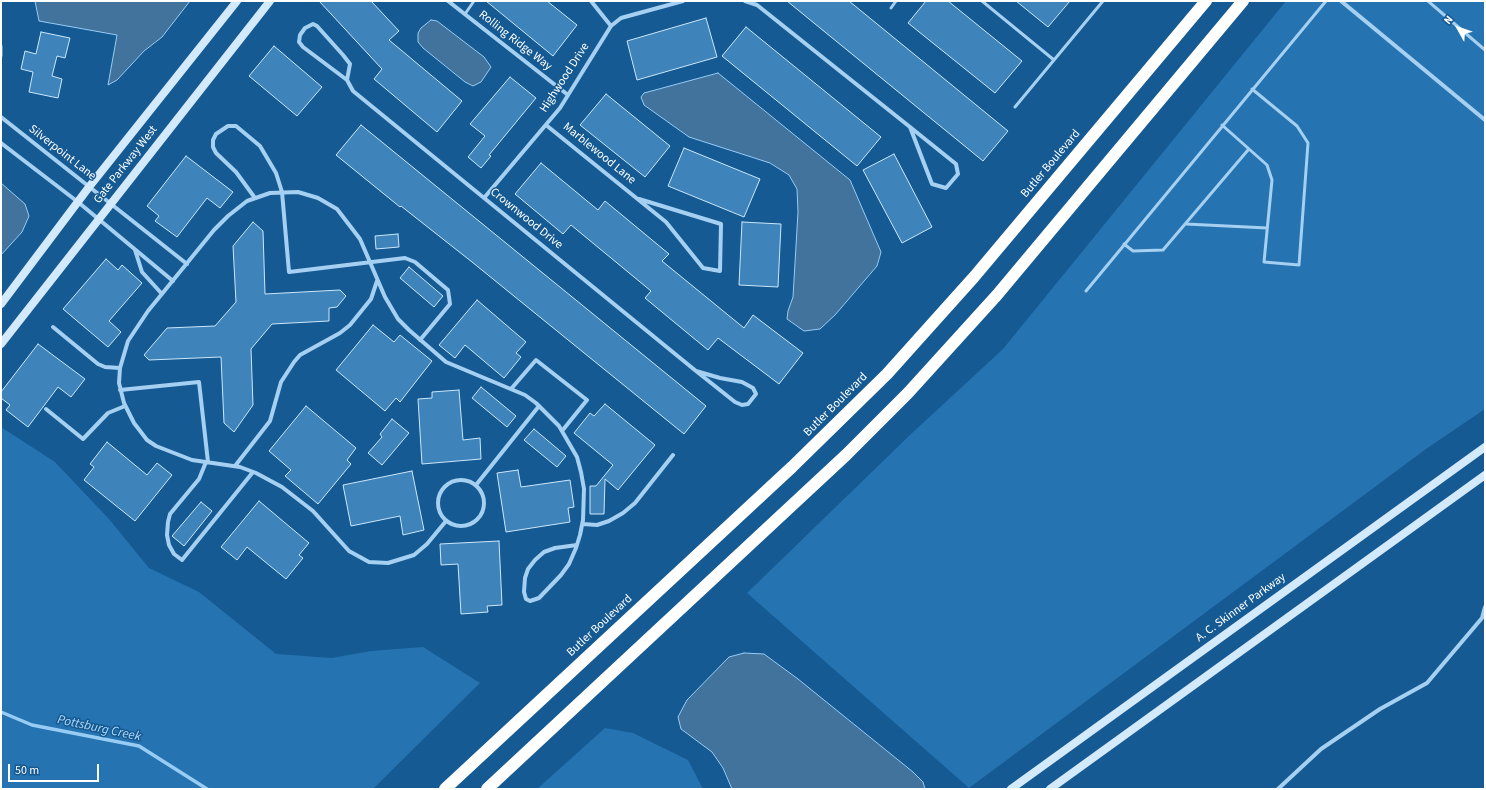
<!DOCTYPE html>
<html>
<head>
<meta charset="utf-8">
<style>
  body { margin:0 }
  #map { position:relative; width:1486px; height:790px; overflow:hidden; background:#155a93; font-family:"Source Sans 3",sans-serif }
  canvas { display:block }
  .frame { position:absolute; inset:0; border:2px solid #fff; pointer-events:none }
  .north { position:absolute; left:1438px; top:8px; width:40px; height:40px; -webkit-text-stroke:3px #155a93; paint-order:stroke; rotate:310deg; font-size:11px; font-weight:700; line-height:16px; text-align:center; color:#fff }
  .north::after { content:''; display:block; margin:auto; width:14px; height:18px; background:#fff; clip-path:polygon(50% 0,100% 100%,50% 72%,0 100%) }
  .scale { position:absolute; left:8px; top:764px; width:91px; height:18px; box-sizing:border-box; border:2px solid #fff; border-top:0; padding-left:5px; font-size:12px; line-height:14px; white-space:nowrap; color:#fff; -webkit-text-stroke:3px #155a93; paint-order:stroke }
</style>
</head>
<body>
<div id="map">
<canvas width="1486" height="790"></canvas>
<div class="frame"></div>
<div class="north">N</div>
<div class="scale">50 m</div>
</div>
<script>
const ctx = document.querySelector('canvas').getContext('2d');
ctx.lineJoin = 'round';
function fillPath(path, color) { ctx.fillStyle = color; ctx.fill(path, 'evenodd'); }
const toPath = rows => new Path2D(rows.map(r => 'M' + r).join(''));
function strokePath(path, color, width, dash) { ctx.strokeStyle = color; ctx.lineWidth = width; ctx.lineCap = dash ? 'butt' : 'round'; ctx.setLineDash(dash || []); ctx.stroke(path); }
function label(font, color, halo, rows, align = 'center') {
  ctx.font = font + ' "Source Sans 3",sans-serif'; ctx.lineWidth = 3; ctx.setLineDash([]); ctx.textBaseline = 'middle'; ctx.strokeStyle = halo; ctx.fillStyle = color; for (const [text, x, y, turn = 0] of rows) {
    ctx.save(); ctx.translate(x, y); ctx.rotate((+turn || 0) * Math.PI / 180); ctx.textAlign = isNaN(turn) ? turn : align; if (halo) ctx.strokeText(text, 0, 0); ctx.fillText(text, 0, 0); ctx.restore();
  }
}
const green = toPath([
  [1286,1,1485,1,1485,409,1426,449,969,788,747,593,911,434,1003,349],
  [1,427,55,462,109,519,149,568,199,592,276,654,332,658,371,651,423,647,480,683,373,789,1,789],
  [605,728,633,733,688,760,703,789,537,789]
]);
const water = toPath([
  [35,1,190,1,162,37,144,51,117,80,108,85,117,35,39,21,35,1],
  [431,20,437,21,484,57,491,67,481,82,473,86,465,82,423,48,418,42,418,33,421,28,431,20],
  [718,73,850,180,881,252,877,266,835,315,820,329,804,331,787,319,788,311,793,297,798,212,797,189,789,175,770,163,689,137,644,105,641,97,644,93,718,73],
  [1,183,25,204,29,216,22,232,1,255,1,183],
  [744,653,764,654,798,679,913,772,923,782,925,789,732,789,723,768,712,752,681,729,678,717,687,700,729,657,744,653]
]);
const stream = toPath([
  [1,712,32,725,139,746,207,789]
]);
const building = toPath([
  [319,1,371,1,399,31,389,40,462,101,437,132,374,79,382,69,319,1],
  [486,1,547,1,577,25,553,56,486,1],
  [787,1,849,1,1008,131,983,161,787,1],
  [926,1,948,1,1022,61,995,93,908,23,926,1],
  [1016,1,1070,1,1048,27,1016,1],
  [706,18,717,57,637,80,627,41,706,18],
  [746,27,881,137,857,166,722,56,746,27],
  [41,32,70,38,65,58,57,56,52,76,62,79,58,98,29,92,33,72,21,69,25,51,36,54,41,32],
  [274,46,322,87,297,116,249,76,274,46],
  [510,77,536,98,489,155,491,156,481,168,468,157,485,136,470,124,510,77],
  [606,94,670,146,645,177,580,125,606,94],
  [361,125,706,406,684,434,472,262,401,206,400,207,336,155,361,125],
  [684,148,760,179,744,217,668,186,684,148],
  [894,154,932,227,902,243,863,170,894,154],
  [186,156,233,192,220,208,207,198,177,237,155,221,159,216,147,206,186,156],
  [541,163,598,210,605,201,669,254,662,261,744,328,753,315,803,353,779,384,718,338,708,350,645,298,651,291,571,225,563,234,515,194,541,163],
  [253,222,263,231,265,294,340,290,346,296,337,307,329,308,329,321,272,324,251,349,253,405,234,432,224,423,221,357,149,360,144,355,167,328,215,326,236,302,233,246,253,222],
  [742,222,781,224,778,287,739,285,742,222],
  [398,234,399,247,376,249,375,236,398,234],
  [106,259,118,270,122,265,142,283,109,321,121,332,108,347,63,309,106,259],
  [409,267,443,296,434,307,400,278,409,267],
  [477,300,526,342,516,353,521,357,504,378,465,345,455,358,439,345,477,300],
  [373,325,394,342,400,335,432,361,400,402,396,398,385,411,336,370,373,325],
  [38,344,85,379,71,397,58,387,28,427,6,410,10,405,1,398,1,392,38,344],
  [481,387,516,416,507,427,472,398,481,387],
  [459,390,463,440,480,438,481,459,422,464,418,399,432,398,432,392,459,390],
  [605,404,655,445,618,490,605,479,604,514,590,514,590,486,596,486,613,465,574,433,590,413,594,416,605,404],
  [306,406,356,448,347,460,351,464,318,504,285,476,291,470,269,451,306,406],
  [392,419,409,433,382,465,368,453,382,437,380,434,392,419],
  [534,429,566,456,557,467,524,440,534,429],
  [107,442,147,475,157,463,172,475,135,521,84,480,94,467,90,464,107,442],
  [518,470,521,487,570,480,574,507,568,508,570,522,506,532,497,473,518,470],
  [412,471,424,530,403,535,400,516,351,526,343,485,412,471],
  [259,501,309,543,299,555,303,558,286,579,247,547,237,560,221,547,259,501],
  [201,502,212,511,184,546,172,536,201,502],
  [499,541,502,605,487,606,488,612,461,614,458,564,441,565,440,544,499,541]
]);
const lane = toPath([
  [982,1,1054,60],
  [1428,1,1485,50],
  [891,8,896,1],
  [465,14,474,1],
  [1,46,1,56],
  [1015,107,1103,1],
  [1222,125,1267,165,1272,180,1264,262,1299,265,1308,143,1297,126,1252,89],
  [1186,224,1267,228],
  [1124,244,1133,251,1163,250,1248,150],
  [1086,291,1326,1]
]);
const street = toPath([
  [448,1,568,95],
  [591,1,611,26],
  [745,1,757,5,910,127,956,164,958,174,946,188,932,184,910,127],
  [1341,1,1485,120],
  [347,80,350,64,343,55,317,26,313,24,305,28,300,35,299,42,303,47,347,80,353,91,696,371,735,402,742,405,748,404,756,394,753,388,742,382,720,378,696,371],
  [1,117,187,264],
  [546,125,666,222,703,268,720,271,721,224,639,199],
  [1,143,78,202,173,281],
  [255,198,236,172,216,153,213,147,213,140,216,134,228,126,236,126,260,146,276,173,282,192,289,272,405,258,415,262,448,290,450,304,420,340],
  [484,198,560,108,611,26,621,18,683,1],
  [135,250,142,272,162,294],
  [53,327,98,364,105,367,120,368],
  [511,389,536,360,587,400,562,431],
  [120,390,199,382,208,462],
  [46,409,83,439,108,413,125,406],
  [206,462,199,479,170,514,168,522,167,535,169,545,174,554,182,560,253,472],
  [235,466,270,421,281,382,294,362,300,355,340,333,350,325,371,299,377,281],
  '438 503a23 23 0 1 1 46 0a23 23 0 1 1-46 0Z',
  [476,485,539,406],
  [446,521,427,544,414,555,388,563,369,562,349,551,313,511,282,487,256,473,240,467,192,460,156,446,147,440,134,423,124,403,119,383,120,368,128,341,148,311,214,230,228,216,247,201,270,193,298,192,318,198,337,209,360,239,385,297,398,319,409,330,446,362,525,395,536,403,559,426,577,457,581,472,584,489,583,520,580,535,576,548,569,564,561,575,539,598,530,601,526,599,524,592,525,578,528,569,535,560,544,552,555,548,577,545],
  [583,524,597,525,609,521,623,513,635,503,673,455],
  [1278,789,1321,749,1380,709,1427,683,1482,618,1485,607]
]);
const secondary = toPath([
  [1,304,89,187,237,1],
  [1,344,270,1],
  [1011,789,1485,447],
  [1050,789,1485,475]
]);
const highway = toPath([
  [445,789,792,467,887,374,974,277,1206,1],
  [487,789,846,455,908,393,997,295,1243,1]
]);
const streetNames = [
  ["Rolling Ridge Way",515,41,38],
  ["Highwood Drive",565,78,-57],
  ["Silverpoint Lane",62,153,38],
  ["Marblewood Lane",599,154,39],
  ["Butler Boulevard",1051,164,-50],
  ["Gate Parkway West",126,165,-52],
  ["Crownwood Drive",526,219,39],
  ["Butler Boulevard",836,405,-45],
  ["A. C. Skinner Parkway",1241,608,-36],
  ["Butler Boulevard",600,626,-43]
];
const waterNames = [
  ["Pottsburg Creek",99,729,12]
];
fillPath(green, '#2573b0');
fillPath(water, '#42739c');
strokePath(water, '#97ccf4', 1);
strokePath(stream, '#97ccf4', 3.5);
fillPath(building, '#3e84bb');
strokePath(building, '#cce7fc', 1);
strokePath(lane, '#a5d0f1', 3);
strokePath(street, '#a5d0f1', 4);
strokePath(secondary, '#d3e9fc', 8);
strokePath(highway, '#fff', 12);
label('12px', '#fff', '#155a93', streetNames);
label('italic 13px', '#b1d9f8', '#155a93', waterNames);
</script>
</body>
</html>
